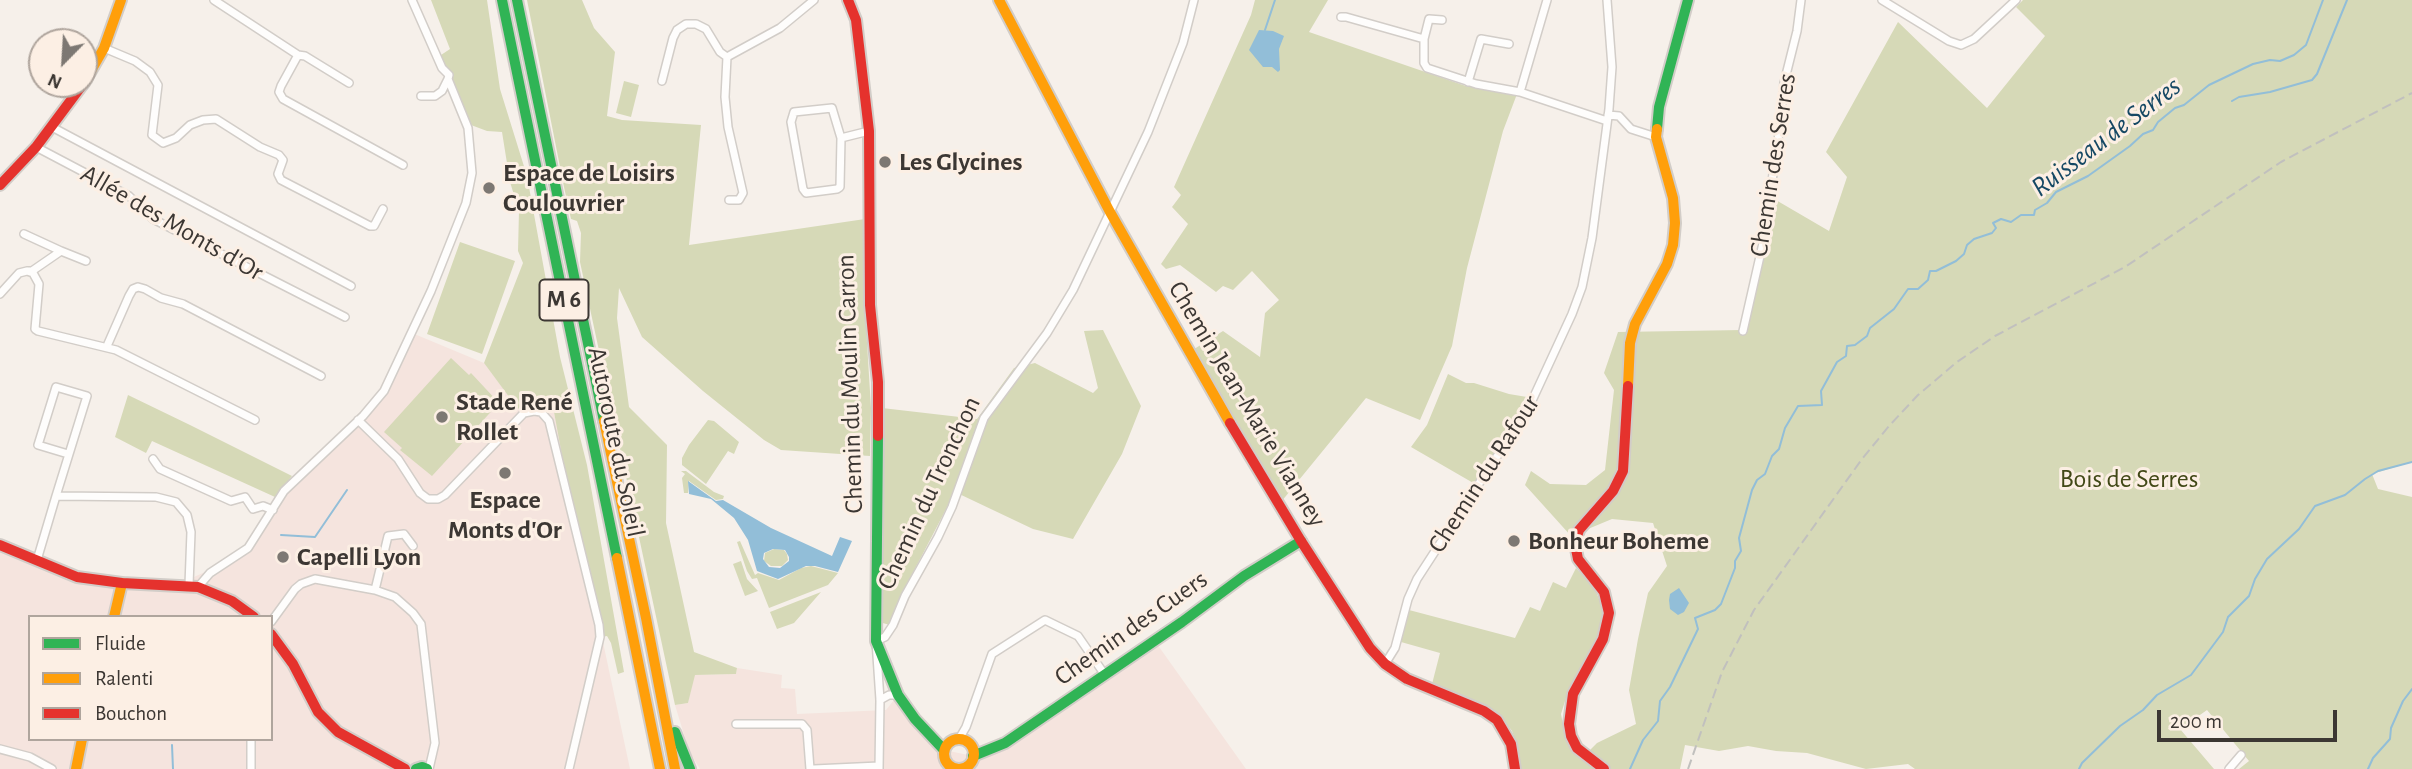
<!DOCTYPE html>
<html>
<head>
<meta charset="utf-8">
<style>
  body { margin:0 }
  #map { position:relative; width:2412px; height:769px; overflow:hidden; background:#f6f0ea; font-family:"Alegreya Sans",sans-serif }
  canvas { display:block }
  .legend { position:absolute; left:28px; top:615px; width:245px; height:126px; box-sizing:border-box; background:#fcefe4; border:2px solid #afa59d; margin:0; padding:9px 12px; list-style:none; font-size:21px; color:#3c3733 }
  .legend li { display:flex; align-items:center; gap:14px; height:35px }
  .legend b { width:35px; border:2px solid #afa59d }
  .north { position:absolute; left:28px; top:28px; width:70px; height:70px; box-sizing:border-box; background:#fcefe4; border:2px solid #afa59d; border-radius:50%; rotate:204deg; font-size:19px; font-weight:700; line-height:28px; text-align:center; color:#3c3733 }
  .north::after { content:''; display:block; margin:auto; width:24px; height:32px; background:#7d7873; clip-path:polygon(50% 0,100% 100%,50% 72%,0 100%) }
  .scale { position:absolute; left:2157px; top:710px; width:180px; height:32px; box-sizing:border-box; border:4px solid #3c3733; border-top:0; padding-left:9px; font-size:21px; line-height:24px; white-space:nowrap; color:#3c3733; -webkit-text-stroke:5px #fcefe4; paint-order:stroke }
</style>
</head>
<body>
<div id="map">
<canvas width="2412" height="769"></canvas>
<ul class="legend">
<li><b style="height:9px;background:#30b455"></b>Fluide</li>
<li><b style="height:9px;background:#ff9f0a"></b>Ralenti</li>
<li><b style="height:9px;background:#e5322d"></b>Bouchon</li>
</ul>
<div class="north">N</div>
<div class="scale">200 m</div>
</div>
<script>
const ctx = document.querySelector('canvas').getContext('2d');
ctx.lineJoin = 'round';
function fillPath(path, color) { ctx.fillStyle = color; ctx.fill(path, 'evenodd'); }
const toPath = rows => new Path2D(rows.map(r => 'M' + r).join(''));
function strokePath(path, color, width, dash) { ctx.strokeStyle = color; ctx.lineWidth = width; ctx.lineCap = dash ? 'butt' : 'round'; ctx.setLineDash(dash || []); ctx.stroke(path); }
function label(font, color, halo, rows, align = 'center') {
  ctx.font = font + ' "Alegreya Sans",sans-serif'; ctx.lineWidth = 6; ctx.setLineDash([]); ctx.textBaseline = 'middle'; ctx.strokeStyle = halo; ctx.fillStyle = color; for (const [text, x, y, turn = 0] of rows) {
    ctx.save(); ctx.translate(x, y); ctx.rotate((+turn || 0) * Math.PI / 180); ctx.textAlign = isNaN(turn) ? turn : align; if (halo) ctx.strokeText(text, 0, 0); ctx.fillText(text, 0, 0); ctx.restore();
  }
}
const industrial = toPath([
  [412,333,484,363,518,408,529,397,546,398,554,412,630,769,0,769,0,548,79,579,176,585,243,555,290,487,382,395],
  [30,617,271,617,271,739,30,739],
  [1157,644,1246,769,700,769,689,751,675,705,688,703,694,675,736,674,737,668,782,675,781,688,795,689,797,714,886,710,898,695,944,750,973,756]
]);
const green = toPath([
  [431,0,487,0,500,89,527,176,560,357,587,465,624,672,618,674,611,643,607,636,602,637,568,488,554,412,545,398,529,397,518,409,484,363,523,263,518,251,519,211,510,182,502,132,487,131,471,125,441,55,450,49],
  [527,0,582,0,594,28,615,52,607,116,622,120,701,125,689,245,865,219,865,310,871,408,870,456,781,450,764,440,703,391,642,337,619,288,617,318,629,407,667,445,666,523,694,652,737,668,736,674,695,675,688,703,675,705,580,262,581,233,577,221,571,219,564,187],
  [1255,0,1328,0,1309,32,1466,86,1517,94,1503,131,1467,268,1452,346,1420,420,1366,398,1281,502,1191,351,1223,331,1260,357,1265,313,1279,300,1252,271,1233,290,1223,286,1216,292,1180,265,1166,269,1161,264,1188,224,1172,207,1181,195,1174,187,1251,15],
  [2023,0,2412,0,2412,462,2372,474,2378,489,2412,497,2412,769,2239,769,2249,761,2207,710,2180,729,2214,769,1915,769,1908,764,1866,769,1807,753,1776,751,1748,746,1719,751,1685,745,1680,769,1521,769,1518,748,1512,731,1498,713,1432,684,1440,653,1401,642,1409,610,1515,638,1530,607,1540,611,1553,582,1566,588,1576,568,1595,589,1603,609,1604,626,1566,698,1561,714,1564,730,1571,749,1582,758,1597,743,1636,724,1629,690,1638,639,1648,593,1667,566,1653,523,1612,519,1571,536,1525,485,1531,471,1550,484,1586,485,1605,470,1614,390,1604,373,1618,332,1743,330,1769,196,1829,231,1847,177,1826,152,1898,22,1987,108,2045,36,2016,7],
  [624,81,639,85,631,117,616,113],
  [460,242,515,261,482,354,427,334],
  [1103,330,1141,406,1122,454,1073,539,1033,529,955,492,905,588,890,625,879,622,882,408,977,419,1014,368,1035,363,1093,393,1098,388,1084,331],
  [451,358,469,375,471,373,499,403,432,476,400,450,402,448,384,432],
  [1448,374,1466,383,1474,383,1509,394,1527,397,1537,394,1475,484,1411,447,1427,425],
  [128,395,190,425,292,476,275,497,152,441,146,453,115,437],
  [708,420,714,421,739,442,734,454,728,451,706,484,682,465,682,458,689,445],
  [681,471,686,471,714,492,724,496,723,499,716,500,689,481,688,493,684,493,682,478,685,474],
  [740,541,755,575,758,573,779,580,801,568,811,566,838,573,828,585,769,608,757,578,752,579,747,571,737,542],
  [774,549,784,550,787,554,788,560,782,566,771,566,764,561,765,553],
  [741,561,747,579,758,591,745,596,733,564],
  [821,592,794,623,777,629,770,612]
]);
const water = toPath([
  [1259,30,1273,31,1284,36,1279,49,1280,70,1278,72,1272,67,1263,67,1249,50],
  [688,481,716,501,723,500,771,528,832,556,840,537,852,541,838,572,815,566,806,566,778,579,757,571,748,540,734,518,711,499,689,494],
  [773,549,785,550,789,557,789,561,780,568,769,567,763,559,764,553],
  [1679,588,1689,603,1684,612,1678,615,1670,609,1669,600,1670,594]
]);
const stream = toPath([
  [1265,30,1275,0],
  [2232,101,2239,97,2270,92,2312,80,2317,74,2347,0],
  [281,535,315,537,347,490],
  [172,745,173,769],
  [1630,769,1643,740,1658,721,1660,701,1670,687,1698,629,1695,618,1715,610,1721,604,1735,568,1735,561,1741,551,1739,538,1752,490,1757,480,1765,474,1772,456,1779,449,1785,428,1798,406,1822,405,1821,391,1837,362,1846,356,1847,346,1855,345,1867,336,1870,328,1894,309,1908,289,1918,289,1928,280,1930,271,1936,271,1956,261,1964,254,1967,245,1974,239,1992,233,1996,228,1993,223,2001,219,2011,222,2021,215,2034,215,2035,210,2047,203,2056,192,2088,176,2130,146,2143,134,2153,130,2158,122,2175,108,2184,105,2209,85,2253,64,2270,60,2280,61,2294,55,2306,45,2323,0],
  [2079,769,2082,763,2120,726,2143,710,2157,695,2191,675,2223,632,2228,617,2249,596,2255,579,2267,559,2299,529,2315,506,2345,495,2365,479,2378,471,2412,462],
  [2368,769,2373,758,2390,739,2391,728,2403,701,2412,689]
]);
const street = toPath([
  [214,0,298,55,281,86,279,92,283,99,403,165],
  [1882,0,1949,41,1961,45,1974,39,2016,0],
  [1341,17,1346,17,1424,39],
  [1442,20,1429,19,1424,39,1424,63,1427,68,1476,84,1520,92,1607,121],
  [104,48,135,61,150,72,158,85,152,135,163,143,176,138,190,125,203,120,216,119,260,147,279,155,283,160,278,174,281,180,370,226,374,226,383,209],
  [298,55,305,56,349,83],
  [662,81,673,38,677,30,686,24,696,24,706,29,720,52,727,57],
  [1468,82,1481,39,1509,44],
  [1520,92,1547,0],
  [421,96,435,96,442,91,448,79],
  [1608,115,1619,116,1631,129,1656,137],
  [52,127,351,286],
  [841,138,840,187,837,189,806,193,803,189,791,122,794,112,832,108,841,138,869,131],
  [36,147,129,196,153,219,345,317],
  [729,200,739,200,743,193,728,127,725,97,727,57,780,28,814,0],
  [24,234,61,251,32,271,28,271],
  [61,251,86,261],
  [0,294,19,273,27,271,33,273,39,284,35,329,38,331,116,350,255,420],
  [1743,331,1763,243,1780,126,1784,83,1797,31,1801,0],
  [107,346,129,296,133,289,138,287,145,289,161,298,183,304,321,376],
  [358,420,398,459,420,493,428,499,438,499,445,495,524,413,534,411,541,412,549,421,599,625,600,637,569,769],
  [153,459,160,469,231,501,245,497,253,509,263,506,273,510],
  [56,496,87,396,56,387,38,445,68,454],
  [37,560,56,496,156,497,176,502,187,515,191,532,189,585],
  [198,587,210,573,248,548,284,491,363,416,384,391,431,291,466,203,472,173,468,128,448,79,449,75,442,68,412,0],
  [375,590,388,536,404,534,413,546],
  [271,622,295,589,301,584,315,579,375,590,395,597,413,613,421,624,435,743,429,769],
  [1385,664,1395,648,1408,599,1417,579,1491,465,1524,418,1572,314,1582,287,1592,238,1609,109,1612,67,1607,0],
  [880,700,889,695,898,695],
  [736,724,802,724,807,730,810,769],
  [959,739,966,727,992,654,1045,620,1078,636,1105,675],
  [0,749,30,757,52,769],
  [251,769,251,739],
  [814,769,879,766],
  [879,769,880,700,876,641,885,637,893,625,905,596,938,537,952,507,984,418,1047,333,1073,290,1148,132,1183,43,1194,0],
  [2229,769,2241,755]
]);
const fast = toPath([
  [502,0,617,558],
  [517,0,604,421],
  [1657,129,1659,107,1688,0],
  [878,436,876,641,898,695,915,719,944,750],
  [675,732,690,769],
  [973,756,1005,743,1182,622,1244,576,1301,541],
  [416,769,422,767,427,769]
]);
const slow = toPath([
  [999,0,1110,212,1230,423],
  [84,83,104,48,121,0],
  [1628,386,1630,343,1635,324,1667,264,1673,245,1675,223,1673,198,1656,137,1657,129],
  [604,421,646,618,675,769],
  [617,558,660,769],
  [114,617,122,583],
  '944 754a15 15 0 1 1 30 0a15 15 0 1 1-30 0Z',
  [76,769,82,739]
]);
const jam = toPath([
  [848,0,856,20,869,131,870,305,878,382,878,436],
  [0,185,36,147,83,84],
  [1230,423,1301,541,1370,648,1385,664,1407,679,1484,711,1497,720,1511,744,1515,769],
  [0,545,77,577,122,583,198,587,232,601,254,617],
  [271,634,293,664,318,712,338,732,405,769],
  [1604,769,1577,748,1571,736,1569,724,1573,694,1603,639,1609,613,1604,592,1578,559,1575,544,1579,530,1613,491,1623,471,1628,386]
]);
const rail = toPath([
  [1688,769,1722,672,1754,610,1862,459,1889,426,1918,395,1957,362,1995,336,2125,267,2281,162,2412,93]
]);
const markers = [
  [885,162,7,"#7d7873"],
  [489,188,7,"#7d7873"],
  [442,417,7,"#7d7873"],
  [505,473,7,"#7d7873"],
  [1514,541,7,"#7d7873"],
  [283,557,7,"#7d7873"]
];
const shields = [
  [564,300,49]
];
const shieldNames = [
  ["M 6",564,300]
];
const poiNames = [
  ["Les Glycines",899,162],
  ["Espace de Loisirs",503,173],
  ["Coulouvrier",503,203],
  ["Stade René",456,402],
  ["Rollet",456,432],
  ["Espace",505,500,"center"],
  ["Monts d'Or",505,530,"center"],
  ["Bonheur Boheme",1528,541],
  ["Capelli Lyon",297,557]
];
const streetNames = [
  ["Chemin des Serres",1773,165,-81],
  ["Allée des Monts d'Or",172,223,30],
  ["Chemin du Moulin Carron",850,384,-92],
  ["Chemin Jean-Marie Vianney",1247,404,59],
  ["Autoroute du Soleil",616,442,78],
  ["Chemin du Rafour",1484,474,-57],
  ["Chemin du Tronchon",929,493,-65],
  ["Chemin des Cuers",1131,628,-35]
];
const parkNames = [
  ["Bois de Serres",2129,479]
];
const waterNames = [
  ["Ruisseau de Serres",2106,137,-37]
];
fillPath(industrial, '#f5e4de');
fillPath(green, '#d6d9b7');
fillPath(water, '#92bed8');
strokePath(stream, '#92bed8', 2);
strokePath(street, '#d2cdc8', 10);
strokePath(fast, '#d2cdc8', 14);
strokePath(slow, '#d2cdc8', 14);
strokePath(jam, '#d2cdc8', 14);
strokePath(street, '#fefdfc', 7);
strokePath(fast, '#30b455', 10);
strokePath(slow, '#ff9f0a', 10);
strokePath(jam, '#e5322d', 10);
strokePath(rail, '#c1c0be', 2, [10, 5]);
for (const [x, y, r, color] of markers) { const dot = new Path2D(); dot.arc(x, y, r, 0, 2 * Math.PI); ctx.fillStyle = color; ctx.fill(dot); strokePath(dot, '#fcefe4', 2.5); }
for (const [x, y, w] of shields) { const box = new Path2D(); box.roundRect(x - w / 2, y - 20.5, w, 41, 5); ctx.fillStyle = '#fcefe4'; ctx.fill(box); strokePath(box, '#3c3733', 2); }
label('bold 24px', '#3c3733', null, shieldNames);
label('bold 26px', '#3c3733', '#fcefe4', poiNames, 'left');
label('26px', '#3c3733', '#fcefe4', streetNames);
label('26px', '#414816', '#fcefe4', parkNames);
label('italic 28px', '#154864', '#fcefe4', waterNames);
</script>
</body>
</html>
